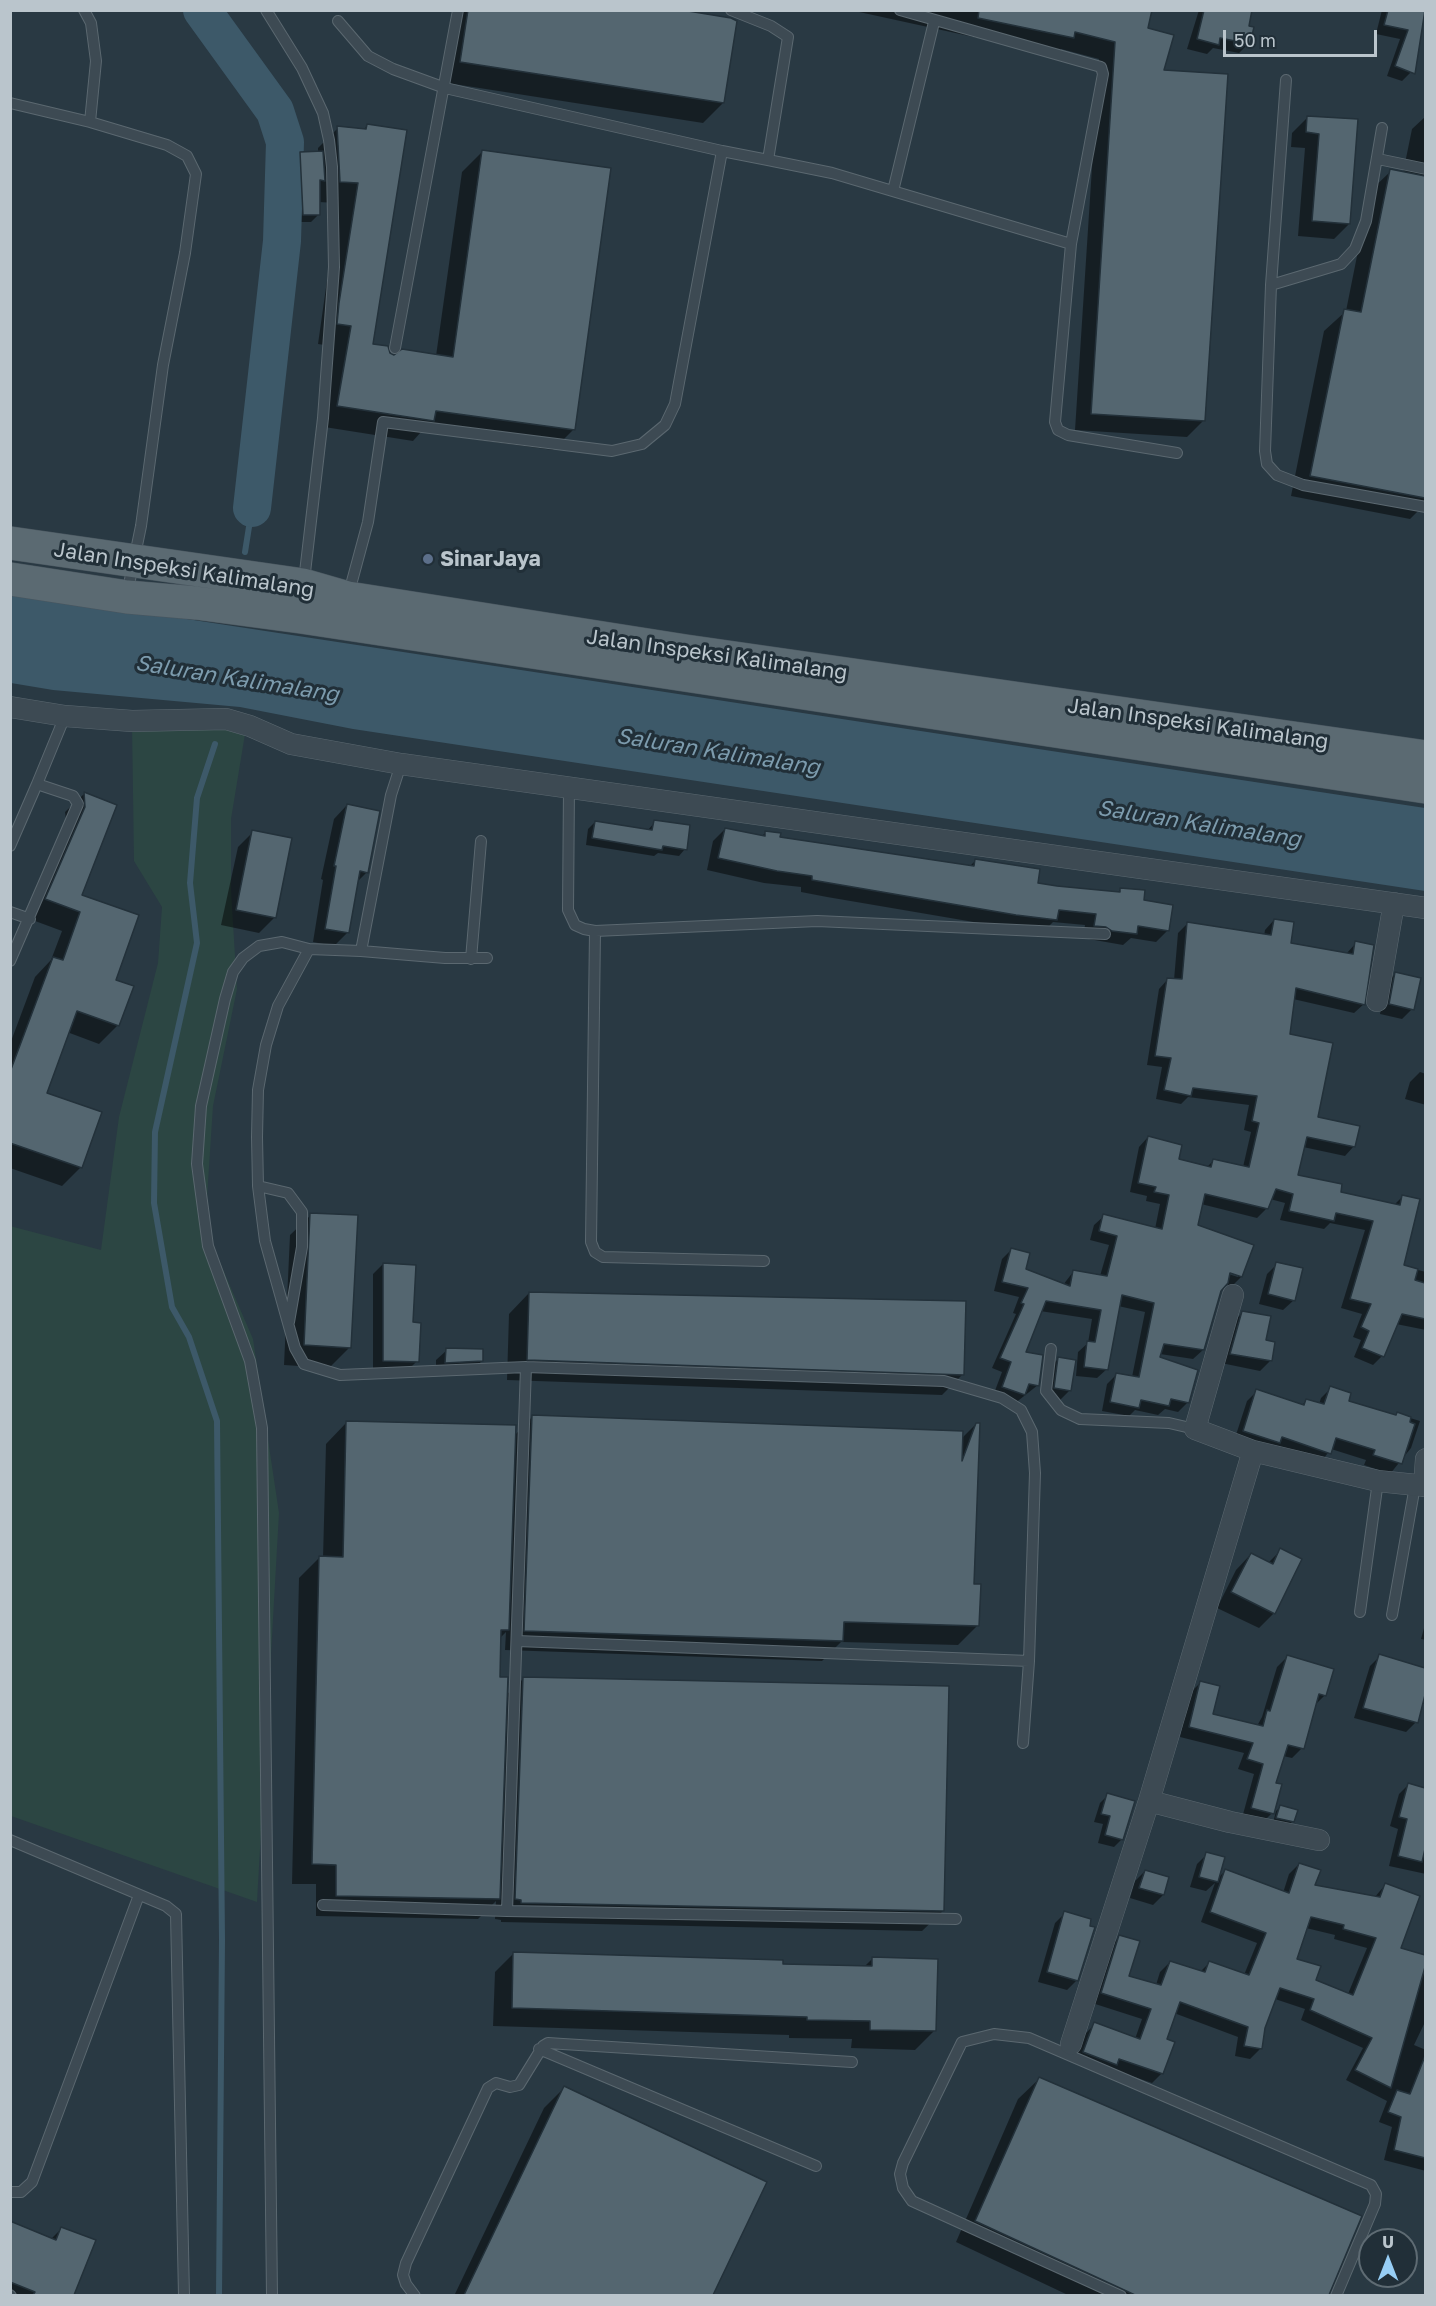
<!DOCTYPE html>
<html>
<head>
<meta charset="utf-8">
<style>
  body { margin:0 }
  #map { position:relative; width:1436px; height:2306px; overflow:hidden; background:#293943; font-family:"Golos Text",sans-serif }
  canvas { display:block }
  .frame { position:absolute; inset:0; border:12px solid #bac5cc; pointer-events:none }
  .north { position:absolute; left:1358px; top:2228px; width:60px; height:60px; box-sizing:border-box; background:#212f38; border:2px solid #5e6b73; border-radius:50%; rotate:0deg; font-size:16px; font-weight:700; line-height:24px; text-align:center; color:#bac5cc }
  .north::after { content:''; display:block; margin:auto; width:21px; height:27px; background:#97cef5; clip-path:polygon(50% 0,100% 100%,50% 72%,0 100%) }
  .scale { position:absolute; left:1223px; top:30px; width:154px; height:27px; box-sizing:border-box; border:3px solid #bac5cc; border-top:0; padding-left:8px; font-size:18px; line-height:21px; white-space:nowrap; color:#bac5cc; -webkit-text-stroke:4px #212f38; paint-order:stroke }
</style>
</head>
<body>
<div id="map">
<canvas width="1436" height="2306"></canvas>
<div class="frame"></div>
<div class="north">U</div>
<div class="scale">50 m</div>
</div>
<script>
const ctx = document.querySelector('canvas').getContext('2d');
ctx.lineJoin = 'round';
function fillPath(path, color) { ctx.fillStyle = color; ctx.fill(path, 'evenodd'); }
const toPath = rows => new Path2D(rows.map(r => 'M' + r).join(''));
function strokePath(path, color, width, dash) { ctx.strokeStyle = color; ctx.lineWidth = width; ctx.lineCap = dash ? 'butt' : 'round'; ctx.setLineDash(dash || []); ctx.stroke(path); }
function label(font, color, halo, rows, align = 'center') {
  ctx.font = font + ' "Golos Text",sans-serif'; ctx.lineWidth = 6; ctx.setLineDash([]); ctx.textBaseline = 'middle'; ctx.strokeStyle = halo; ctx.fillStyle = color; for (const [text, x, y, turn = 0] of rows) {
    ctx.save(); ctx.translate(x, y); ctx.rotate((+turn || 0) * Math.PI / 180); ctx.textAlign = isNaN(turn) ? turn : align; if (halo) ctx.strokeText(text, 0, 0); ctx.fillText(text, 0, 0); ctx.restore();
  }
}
const green = toPath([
  [132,724,246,728,231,819,231,890,237,989,213,1106,205,1228,253,1339,279,1513,257,1902,11,1816,10,1226,101,1250,119,1117,158,963,162,907,134,861]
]);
const water = toPath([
  [10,592,1425,808,1425,891,353,729,240,707,53,690,11,683]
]);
const shadow = toPath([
  [452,10,665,10,723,103,703,123,441,82],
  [850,10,1151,10,1146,29,1162,71,1204,420,1187,437,1075,430,1099,59,1061,49,1056,55],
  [1199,10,1250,10,1247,27,1249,43,1239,53,1213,48,1207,54,1187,49],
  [1382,10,1426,10,1411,72,1402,81,1387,76,1400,39,1376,34],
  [1426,116,1426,509,1421,508,1410,519,1291,496,1324,331,1346,311,1370,191,1391,171,1403,173,1412,129],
  [1308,117,1357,121,1349,224,1334,239,1298,236,1305,148,1291,147,1292,133],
  [368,125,372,345,394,357,436,356,462,172,482,152,573,430,553,450,421,432,413,441,318,426,331,346,318,344,338,203,318,202,318,215,311,222,296,222,293,161,301,153,318,152,318,148,338,128,363,130],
  [84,794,115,805,80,896,114,981,118,1025,99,1044,67,1032,45,1094,81,1167,62,1186,10,1168,10,1044,35,977,51,960,62,931,27,918,67,827,65,812],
  [347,805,367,872,357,882,348,932,334,946,313,942,323,880,321,879,334,819],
  [595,822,647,831,655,822,685,849,679,856,658,853,654,856,586,845,588,829],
  [725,829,761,837,766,832,778,838,969,867,975,861,1037,885,1117,893,1121,889,1143,901,1168,930,1156,942,1131,938,1123,945,1083,938,1085,925,1053,922,1044,931,1003,927,827,897,801,892,801,887,764,883,707,870,713,841],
  [253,832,275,917,259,933,221,925,238,847],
  [1274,920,1289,944,1346,954,1356,943,1364,1004,1354,1013,1293,999,1288,1035,1316,1118,1354,1146,1345,1156,1303,1147,1296,1176,1339,1193,1394,1205,1403,1196,1402,1266,1426,1272,1426,1330,1396,1324,1382,1356,1373,1365,1354,1357,1361,1340,1353,1337,1362,1314,1341,1308,1365,1230,1330,1223,1324,1229,1280,1220,1285,1203,1270,1199,1266,1209,1257,1218,1201,1204,1196,1226,1241,1277,1232,1286,1226,1284,1220,1290,1203,1350,1193,1359,1160,1354,1159,1358,1188,1402,1178,1412,1165,1409,1158,1415,1135,1410,1129,1416,1102,1411,1107,1384,1117,1374,1132,1377,1145,1312,1118,1306,1107,1369,1097,1378,1076,1376,1078,1352,1088,1343,1092,1319,1040,1311,1024,1353,1038,1385,1014,1404,993,1396,1002,1372,992,1368,1016,1314,1013,1313,1019,1297,994,1291,1002,1259,1011,1250,1024,1270,1063,1285,1073,1272,1100,1276,1109,1245,1090,1240,1094,1225,1104,1216,1155,1229,1160,1204,1146,1201,1147,1196,1130,1192,1139,1147,1148,1137,1178,1160,1207,1167,1213,1161,1243,1167,1251,1132,1244,1130,1249,1105,1188,1097,1181,1104,1156,1099,1162,1067,1147,1065,1159,989,1168,979,1174,980,1178,933,1187,924,1264,936,1265,930],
  [1222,1272,1238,1274,1238,1277],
  [1395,974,1412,1009,1402,1019,1380,1014,1385,984],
  [1420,1072,1426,1074,1426,1105,1405,1099,1410,1082],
  [311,1215,350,1347,329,1368,284,1365,290,1235],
  [383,1264,411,1324,417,1361,407,1371,373,1370,373,1274],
  [1277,1264,1294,1300,1283,1310,1259,1304,1267,1274],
  [529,1293,963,1374,942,1395,507,1380,509,1314],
  [1242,1313,1265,1342,1270,1361,1260,1371,1221,1363,1232,1323],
  [447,1350,482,1361,471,1371,436,1372,436,1360],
  [1058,1359,1070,1390,1060,1400,1045,1398,1048,1369],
  [1331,1388,1347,1402,1394,1417,1397,1414,1420,1421,1411,1448,1390,1474,1364,1465,1366,1460,1331,1449,1320,1463,1234,1441,1247,1401,1257,1391,1302,1405,1307,1400,1319,1404,1321,1398],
  [532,1417,961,1439,976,1424,972,1585,978,1625,958,1645,841,1642,822,1661,505,1650,506,1632,500,1638,499,1678,505,1696,523,1679,943,1911,922,1931,501,1922,501,1920,495,1919,496,1901,478,1919,316,1916,316,1884,292,1884,299,1578,319,1558,323,1558,326,1444,346,1423,515,1435],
  [1281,1550,1274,1613,1259,1628,1217,1608,1236,1570,1251,1554,1268,1563],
  [1426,1621,1426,1640,1421,1639],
  [1380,1656,1426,1670,1426,1701,1421,1706,1416,1722,1406,1732,1354,1718,1370,1666],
  [1287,1657,1325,1695,1315,1705,1302,1748,1292,1758,1283,1756,1274,1784,1272,1813,1262,1823,1242,1818,1254,1774,1238,1769,1244,1753,1180,1737,1190,1693,1200,1683,1211,1715,1257,1726,1262,1717,1277,1667],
  [1409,1784,1426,1789,1426,1874,1389,1866,1398,1829,1390,1826,1399,1794],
  [1108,1795,1122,1839,1114,1847,1098,1843,1103,1824,1094,1822,1100,1803],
  [1281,1806,1293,1821,1288,1826,1273,1823,1276,1811],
  [1207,1854,1217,1879,1225,1871,1283,1893,1289,1874,1299,1864,1313,1887,1374,1898,1385,1885,1399,1949,1426,1957,1426,2020,1414,2045,1426,2050,1426,2171,1384,2160,1392,2127,1379,2122,1387,2101,1346,2080,1363,2048,1301,2020,1305,2009,1275,1999,1264,2027,1260,2049,1250,2059,1235,2056,1238,2037,1174,2013,1165,2040,1162,2073,1152,2083,1111,2069,1074,2062,1085,2034,1095,2024,1135,2039,1142,2019,1092,2003,1110,1947,1120,1936,1128,1977,1156,1985,1160,1972,1170,1962,1200,1972,1209,1963,1244,1975,1257,1943,1201,1922,1215,1883,1206,1891,1190,1887,1197,1864],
  [1306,1928,1335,1935,1334,1939,1367,1948,1348,1994,1315,1981,1295,1960],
  [1145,1871,1163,1895,1153,1905,1130,1898,1135,1881],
  [1065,1913,1077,1980,1067,1990,1038,1982,1055,1923],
  [514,1953,864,1967,872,1959,934,2031,915,2050,851,2048,852,2039,789,2038,789,2035,493,2026,495,1972],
  [1039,2079,1360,2217,1326,2296,1070,2296,956,2242,1018,2099],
  [564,2088,765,2183,711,2296,454,2296,544,2108],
  [10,2222,51,2239,62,2228,94,2241,72,2296,10,2296]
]);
const stream = toPath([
  [245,552,252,508],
  [215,744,197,798,190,883,197,943,155,1132,154,1203,172,1307,189,1337,217,1421,222,1940,219,2296]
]);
const river = toPath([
  [202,10,275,111,285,142,282,241,252,508]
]);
const building = toPath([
  [468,10,682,10,731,18,737,21,724,103,460,62,468,10],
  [979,10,1152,10,1148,28,1174,35,1164,70,1228,74,1205,421,1091,414,1115,42,1075,32,1074,38,978,18,979,10],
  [1204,10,1252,10,1249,26,1254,27,1250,44,1220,38,1219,45,1197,39,1204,10],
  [1388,10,1425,10,1415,74,1395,66,1408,30,1384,25,1388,10],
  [1307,116,1358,119,1350,224,1312,221,1319,134,1306,132,1307,116],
  [367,124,407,130,373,344,388,346,390,353,394,355,402,349,453,357,482,150,611,168,575,430,436,411,434,421,337,406,351,326,337,324,339,303,358,183,340,182,337,126,366,129,367,124],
  [323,151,325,181,320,180,320,215,303,215,300,152,323,151],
  [1390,169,1425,176,1425,498,1310,476,1344,309,1361,312,1390,169],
  [84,792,117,805,82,895,139,915,116,980,134,986,119,1026,77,1011,47,1093,102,1112,82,1168,10,1143,10,1072,53,957,63,960,80,912,45,899,85,807,84,792],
  [347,804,380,811,368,873,360,871,349,933,325,929,336,866,334,866,347,804],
  [654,820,690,825,687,850,663,846,662,850,592,838,595,821,652,830,654,820],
  [725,828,765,836,765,831,781,833,780,837,974,866,975,859,1040,869,1038,883,1057,886,1120,892,1120,888,1145,890,1144,900,1173,905,1169,931,1138,926,1137,934,1112,931,1106,927,1094,926,1096,914,1059,910,1057,920,1016,915,812,880,812,876,777,871,718,858,725,828],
  [252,830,292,838,276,918,236,910,252,830],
  [1274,919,1294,922,1291,943,1353,954,1355,941,1374,945,1365,1005,1296,988,1290,1034,1333,1043,1318,1117,1360,1126,1355,1147,1307,1137,1298,1175,1342,1184,1341,1192,1400,1205,1402,1195,1420,1199,1404,1265,1418,1269,1415,1280,1425,1283,1425,1319,1402,1314,1384,1357,1362,1348,1369,1331,1361,1327,1371,1304,1350,1299,1373,1221,1336,1213,1334,1221,1289,1211,1293,1194,1276,1189,1268,1209,1205,1194,1198,1225,1254,1245,1242,1277,1230,1273,1228,1283,1221,1291,1204,1350,1164,1344,1160,1357,1198,1370,1189,1403,1171,1399,1169,1406,1141,1400,1139,1408,1110,1402,1116,1373,1139,1377,1154,1303,1122,1295,1108,1370,1084,1367,1087,1341,1095,1342,1101,1310,1046,1301,1026,1352,1043,1355,1039,1386,1029,1384,1025,1395,1002,1387,1011,1362,1000,1358,1024,1304,1021,1303,1028,1288,1002,1282,1011,1248,1030,1253,1026,1269,1070,1286,1073,1270,1107,1276,1117,1236,1099,1231,1103,1214,1162,1229,1169,1195,1154,1192,1156,1187,1138,1183,1148,1136,1182,1145,1179,1159,1211,1167,1213,1159,1249,1167,1259,1123,1252,1121,1257,1096,1193,1088,1191,1096,1164,1090,1171,1058,1155,1056,1167,978,1182,979,1187,922,1271,935,1274,919],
  [1395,972,1421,978,1414,1010,1389,1004,1395,972],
  [310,1213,358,1215,351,1348,304,1345,310,1213],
  [1276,1262,1303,1268,1295,1301,1268,1294,1276,1262],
  [383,1263,416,1265,413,1322,421,1323,419,1362,383,1361,383,1263],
  [529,1292,966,1301,964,1375,527,1360,529,1292],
  [1242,1311,1271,1316,1266,1340,1275,1342,1272,1361,1230,1354,1242,1311],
  [446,1348,483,1349,483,1361,445,1363,446,1348],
  [1058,1357,1076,1360,1071,1391,1054,1388,1058,1357],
  [1330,1386,1351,1393,1349,1401,1396,1415,1397,1412,1411,1417,1410,1422,1415,1424,1402,1464,1373,1455,1375,1450,1336,1438,1331,1454,1282,1437,1280,1443,1243,1431,1256,1389,1304,1405,1306,1399,1324,1404,1330,1386],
  [532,1415,963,1431,962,1461,976,1423,980,1423,974,1584,981,1584,979,1626,844,1622,843,1641,524,1631,532,1415],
  [346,1421,516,1425,509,1630,501,1630,500,1677,508,1677,500,1899,336,1896,336,1865,312,1864,319,1556,343,1557,346,1421],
  [1280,1548,1302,1559,1275,1614,1231,1592,1251,1553,1273,1564,1280,1548],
  [1379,1654,1425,1668,1425,1695,1418,1723,1363,1708,1379,1654],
  [1287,1655,1334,1669,1326,1696,1319,1694,1304,1749,1288,1745,1276,1783,1282,1784,1274,1814,1251,1808,1263,1764,1247,1759,1253,1743,1189,1727,1200,1681,1220,1686,1213,1714,1263,1726,1267,1710,1270,1711,1287,1655],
  [523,1677,949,1686,944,1911,521,1903,521,1900,515,1899,523,1677],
  [1408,1783,1425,1788,1425,1849,1422,1862,1398,1856,1407,1819,1399,1817,1408,1783],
  [1107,1793,1135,1801,1123,1840,1105,1835,1110,1816,1101,1814,1107,1793],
  [1280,1805,1298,1810,1294,1822,1276,1818,1280,1805],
  [1206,1852,1225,1857,1218,1882,1199,1877,1206,1852],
  [1299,1863,1321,1870,1315,1885,1380,1897,1385,1883,1420,1896,1401,1948,1425,1955,1425,1967,1391,2088,1355,2070,1372,2038,1310,2010,1314,1999,1280,1988,1265,2028,1262,2049,1244,2046,1248,2027,1180,2002,1167,2039,1175,2042,1163,2074,1119,2059,1117,2065,1083,2052,1094,2022,1140,2039,1151,2009,1101,1993,1119,1935,1140,1941,1129,1976,1161,1985,1170,1961,1205,1972,1209,1961,1249,1975,1266,1933,1210,1912,1225,1869,1289,1893,1299,1863],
  [1311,1917,1344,1925,1343,1929,1376,1938,1353,1995,1316,1980,1321,1966,1297,1959,1311,1917],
  [1145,1870,1169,1877,1164,1895,1139,1888,1145,1870],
  [1064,1911,1091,1919,1090,1926,1095,1927,1078,1981,1047,1972,1064,1911],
  [513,1952,783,1960,783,1964,872,1966,872,1957,938,1959,936,2031,870,2030,870,2021,807,2020,807,2017,512,2008,513,1952],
  [1425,2056,1425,2158,1394,2150,1401,2117,1388,2112,1397,2090,1410,2094,1425,2056],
  [1039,2077,1362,2216,1329,2295,1135,2295,975,2221,1039,2077],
  [564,2086,767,2182,713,2295,464,2295,564,2086],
  [10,2221,56,2240,61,2227,96,2240,74,2295,33,2295,35,2292,10,2282,10,2221]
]);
const service = toPath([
  [84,10,91,23,96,61,90,122,167,145,187,156,196,174,185,253,163,365,141,526,127,594],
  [266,10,302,68,323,113,329,140,332,167,334,267,323,418,304,581],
  [900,10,1101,67,1103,74,1071,244,1055,422,1058,430,1068,435,1177,453],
  [338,21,368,56,393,69,445,88,722,151],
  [1286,80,1271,285,1265,451,1267,464,1277,475,1303,485,1426,507],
  [10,103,90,122],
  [1378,159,1426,169],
  [768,160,832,173,1071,244],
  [893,191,934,22],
  [1271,285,1341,264,1355,249,1366,221,1382,128],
  [395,348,458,10],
  [348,596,368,522,383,422,612,451,642,444,665,425,675,404,722,151,768,160,788,37,771,26,731,10],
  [569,787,568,910,575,925,584,929,595,931,817,921,1105,934],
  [10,846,37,784],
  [10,912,30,919],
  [595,931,591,1242,595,1252,603,1257,764,1261],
  [309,949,278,1006,266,1045,258,1090,257,1137,258,1186,265,1241,295,1348,304,1364,340,1375,526,1367,944,1381,1002,1398,1021,1410,1032,1432,1035,1473,1029,1661,1023,1743],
  [361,951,445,958,487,958],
  [471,959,481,841],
  [10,961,78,804,73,796,37,784,65,716],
  [258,1186,288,1193,302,1212,302,1247,289,1322],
  [1051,1349,1046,1391,1061,1410,1080,1419,1169,1423,1195,1429],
  [526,1367,507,1911,956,1919],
  [1360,1612,1378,1481],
  [1392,1615,1415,1486],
  [517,1641,1029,1661],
  [10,1840,166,1906,176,1914,184,2296],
  [323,1905,507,1911],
  [539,2049,816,2166],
  [10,2192,21,2192,32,2182,139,1895],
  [10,2295,11,2296],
  [272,2296,262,1428,250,1361,208,1246,197,1164,201,1106,225,999,233,972,243,958,259,946,282,942,309,949,361,951,391,795,401,764],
  [415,2296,406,2284,403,2275,406,2263,488,2088,496,2083,510,2087,519,2085,543,2046,548,2043,563,2044,852,2062],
  [1121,2296,912,2201,903,2188,900,2174,903,2163,962,2042,994,2034,1029,2038,1371,2185,1376,2194,1375,2204,1336,2296]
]);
const minor = toPath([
  [10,707,65,716,132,721,226,719,250,726,291,744,401,764,1426,908],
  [1377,1001,1394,903],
  [1233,1295,1195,1429,1253,1451],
  [1424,1486,1426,1459],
  [1149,1801,1230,1822,1319,1840],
  [1071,2044,1149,1801,1253,1451,1378,1481,1426,1486]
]);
const primary = toPath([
  [10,543,303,585,348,598,685,651,1426,757],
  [10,579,127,597,196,603,301,617,1426,787]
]);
const markers = [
  [428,559,6,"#5c6f8a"]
];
const poiNames = [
  ["SinarJaya",440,559]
];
const streetNames = [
  ["Jalan Inspeksi Kalimalang",184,570,9],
  ["Jalan Inspeksi Kalimalang",717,655,8],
  ["Jalan Inspeksi Kalimalang",1198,724,8]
];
const waterNames = [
  ["Saluran Kalimalang",237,679,9],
  ["Saluran Kalimalang",718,752,9],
  ["Saluran Kalimalang",1199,824,9]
];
fillPath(green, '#2c4643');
fillPath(water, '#3d5969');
fillPath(shadow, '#0007');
strokePath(stream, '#3d5969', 6);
strokePath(river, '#3d5969', 38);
fillPath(building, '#546670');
strokePath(building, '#23313a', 1.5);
strokePath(service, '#5b6870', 12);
strokePath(minor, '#5b6870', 22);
strokePath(primary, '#49565f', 34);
strokePath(service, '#3d4a53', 10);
strokePath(minor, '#3d4a53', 21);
strokePath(primary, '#5b6a72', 33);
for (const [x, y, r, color] of markers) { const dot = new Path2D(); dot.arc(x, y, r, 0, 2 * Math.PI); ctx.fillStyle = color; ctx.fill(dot); strokePath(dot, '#212f38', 2); }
label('bold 21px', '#bac5cc', '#212f38', poiNames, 'left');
label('21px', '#bac5cc', '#212f38', streetNames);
label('italic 22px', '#7c9bad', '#212f38', waterNames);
</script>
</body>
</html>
